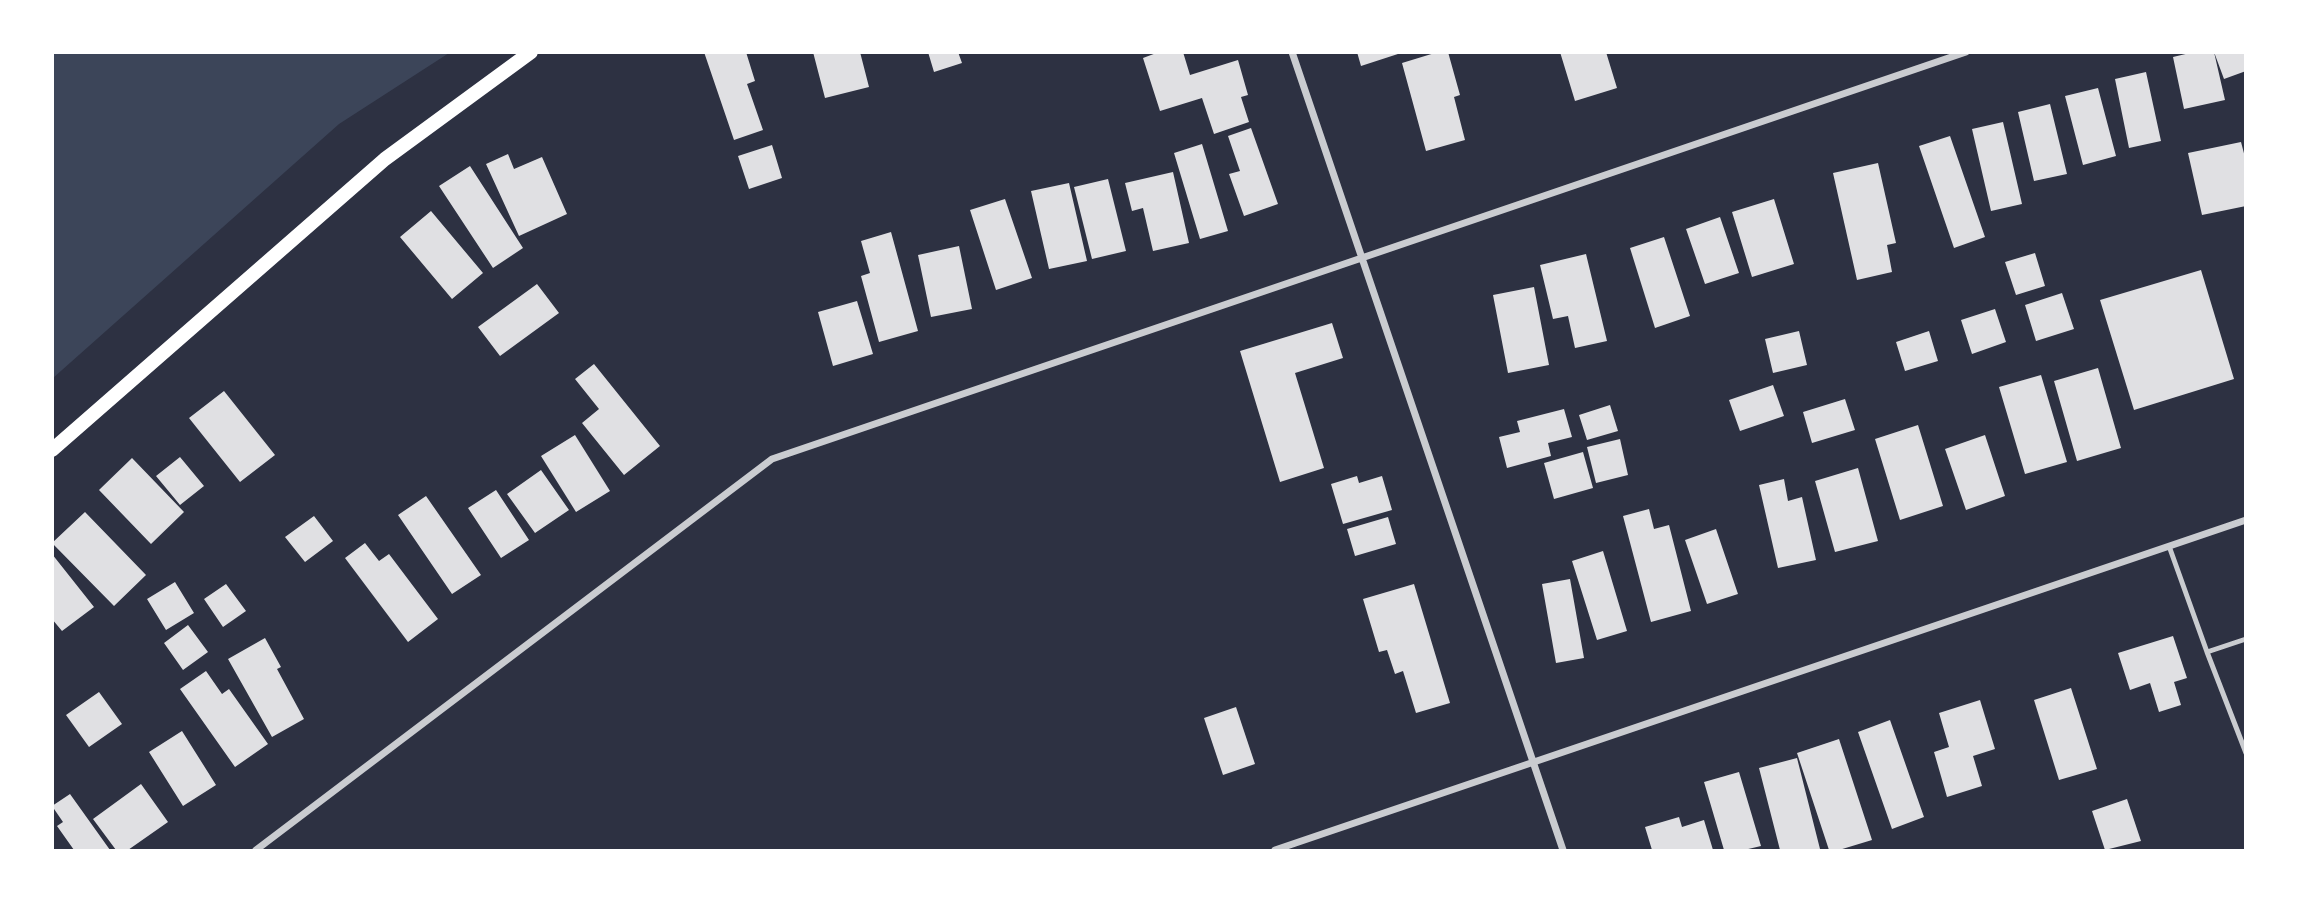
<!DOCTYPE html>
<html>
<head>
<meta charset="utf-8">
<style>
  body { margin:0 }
  #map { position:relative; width:2298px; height:903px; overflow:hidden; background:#2d3142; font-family:"Playfair Display",serif }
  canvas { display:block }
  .frame { position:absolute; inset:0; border:54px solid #fff; pointer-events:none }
</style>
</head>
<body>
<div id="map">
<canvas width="2298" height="903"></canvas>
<div class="frame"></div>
</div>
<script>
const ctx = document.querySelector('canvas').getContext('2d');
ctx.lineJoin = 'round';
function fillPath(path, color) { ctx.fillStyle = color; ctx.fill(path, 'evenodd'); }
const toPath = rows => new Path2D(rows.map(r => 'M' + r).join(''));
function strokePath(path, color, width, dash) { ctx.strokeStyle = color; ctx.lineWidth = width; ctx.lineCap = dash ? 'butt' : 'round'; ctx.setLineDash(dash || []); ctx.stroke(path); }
const green = toPath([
  [53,52,449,52,449,53,339,124,53,378]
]);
const building = toPath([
  [704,52,746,52,755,81,747,84,763,130,734,140],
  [813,52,860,52,869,87,825,98],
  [928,52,958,52,962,63,934,72],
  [1159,52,1183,52,1190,75,1238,60,1248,95,1241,97,1249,122,1214,134,1202,98,1160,111,1143,58],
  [1357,52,1401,52,1401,53,1361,66],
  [1438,52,1448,52,1460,95,1454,97,1465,140,1426,151,1402,63],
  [1560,52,1606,52,1617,88,1575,101],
  [2194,52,2214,52,2225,100,2184,109,2173,57],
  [2214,52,2246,52,2246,71,2224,79],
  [2146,72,2161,141,2129,148,2115,79],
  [2098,88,2116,156,2083,165,2065,96],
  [2050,104,2067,174,2034,181,2018,112],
  [2003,122,2022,204,1991,211,1972,129],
  [1251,128,1278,204,1244,216,1229,174,1240,171,1228,136],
  [1950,136,1985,237,1954,248,1919,146],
  [2241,142,2246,161,2246,206,2202,215,2188,153],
  [1202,144,1228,231,1200,239,1174,153],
  [772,145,782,178,749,189,738,156],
  [508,154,514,169,542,157,567,214,519,236,486,164],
  [1878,163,1896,243,1887,245,1892,272,1857,280,1833,173],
  [470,166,523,248,493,268,439,186],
  [1173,172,1189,243,1153,251,1143,208,1132,211,1125,183],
  [1108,179,1126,251,1092,259,1074,187],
  [1069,183,1087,261,1049,269,1031,191],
  [1005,199,1032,278,996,290,970,210],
  [1774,199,1794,264,1752,277,1732,212],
  [431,211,483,273,452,299,400,237],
  [1720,217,1739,273,1705,284,1686,229],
  [891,232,918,331,879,342,861,276,870,273,861,241],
  [1664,237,1690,316,1655,328,1630,248],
  [959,246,972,309,931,317,918,255],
  [2035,253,2045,286,2016,295,2005,262],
  [1586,254,1607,341,1575,348,1568,316,1553,319,1540,265],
  [2201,270,2234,379,2134,410,2100,300],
  [537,284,559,313,500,356,478,327],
  [1534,287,1549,365,1508,373,1493,295],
  [2062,293,2074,329,2036,341,2025,305],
  [857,301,873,354,833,366,818,312],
  [1995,309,2006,342,1972,354,1961,320],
  [1332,323,1343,358,1295,373,1324,468,1280,482,1240,351],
  [1799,331,1807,365,1773,373,1765,339],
  [1929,331,1938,361,1905,371,1896,342],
  [594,364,660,446,624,475,582,423,599,409,575,379],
  [2098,368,2121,448,2077,461,2054,381],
  [2041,375,2067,462,2025,474,1999,387],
  [1773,385,1784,416,1740,431,1729,400],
  [224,391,275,455,240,482,189,418],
  [1845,399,1855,430,1812,443,1803,412],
  [1610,405,1618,431,1587,440,1579,415],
  [1564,409,1572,437,1548,443,1551,456,1507,468,1499,437,1520,432,1517,421],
  [1918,425,1943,506,1900,520,1875,439],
  [575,435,610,491,576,512,541,456],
  [1985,435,2005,496,1966,510,1945,449],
  [1620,439,1628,475,1596,483,1587,447],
  [1583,452,1593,488,1554,499,1544,463],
  [180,457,204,486,180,505,156,476],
  [132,458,184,512,151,544,99,490],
  [1858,468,1878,541,1835,552,1815,481],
  [541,470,569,510,535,533,507,494],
  [1357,476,1359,483,1382,476,1392,510,1343,524,1331,484],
  [1784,479,1788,501,1802,497,1816,560,1778,568,1759,485],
  [496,490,529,540,501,558,468,508],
  [426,496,481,575,452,594,398,515],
  [1649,509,1654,529,1669,525,1691,611,1651,622,1623,516],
  [85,512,146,575,114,606,52,543],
  [314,516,333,541,305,562,285,537],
  [1388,517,1396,544,1355,556,1347,529],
  [1716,529,1738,594,1707,604,1685,540],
  [365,543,379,561,389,554,438,619,408,642,345,558],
  [1603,551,1627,631,1597,640,1572,561],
  [52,554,94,607,62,631,52,619],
  [1570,579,1584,658,1556,663,1542,584],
  [175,582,194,613,166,630,147,599],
  [226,584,246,611,223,627,204,599],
  [1414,584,1450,703,1416,713,1403,671,1395,674,1387,650,1379,652,1363,599],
  [188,625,208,652,183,670,164,643],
  [2173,636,2187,678,2174,682,2181,705,2159,712,2150,683,2130,690,2118,653],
  [265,638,281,667,277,669,304,719,272,737,228,659],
  [206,671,222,694,229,689,268,744,235,767,180,689],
  [2071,688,2097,769,2059,780,2034,700],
  [99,692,122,724,89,747,66,715],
  [1980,700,1995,749,1973,756,1982,786,1947,797,1934,752,1949,747,1939,713],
  [1236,707,1255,764,1223,775,1204,718],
  [1890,720,1924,817,1892,829,1858,732],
  [182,731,216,785,183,806,149,752],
  [1839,739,1872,840,1839,850,1829,850,1797,753],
  [1797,758,1820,849,1814,850,1780,850,1759,768],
  [1739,772,1761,846,1744,850,1724,850,1704,782],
  [141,784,168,822,128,850,116,850,93,819],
  [70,794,110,850,74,850,57,826,63,822,52,806],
  [2127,799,2141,841,2105,850,2092,811],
  [1679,817,1682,827,1704,820,1713,850,1652,850,1645,827]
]);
const service = toPath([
  [2169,546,2207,652,2246,639],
  [2207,652,2246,753]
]);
const minor = toPath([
  [1292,52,1563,850],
  [256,850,772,459,1966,52],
  [1275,850,2246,520]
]);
const secondary = toPath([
  [52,450,385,159,531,52]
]);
fillPath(green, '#3c4559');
fillPath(building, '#e0e0e3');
strokePath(service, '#caccd0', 5);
strokePath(minor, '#caccd0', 7);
strokePath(secondary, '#fff', 14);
</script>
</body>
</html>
